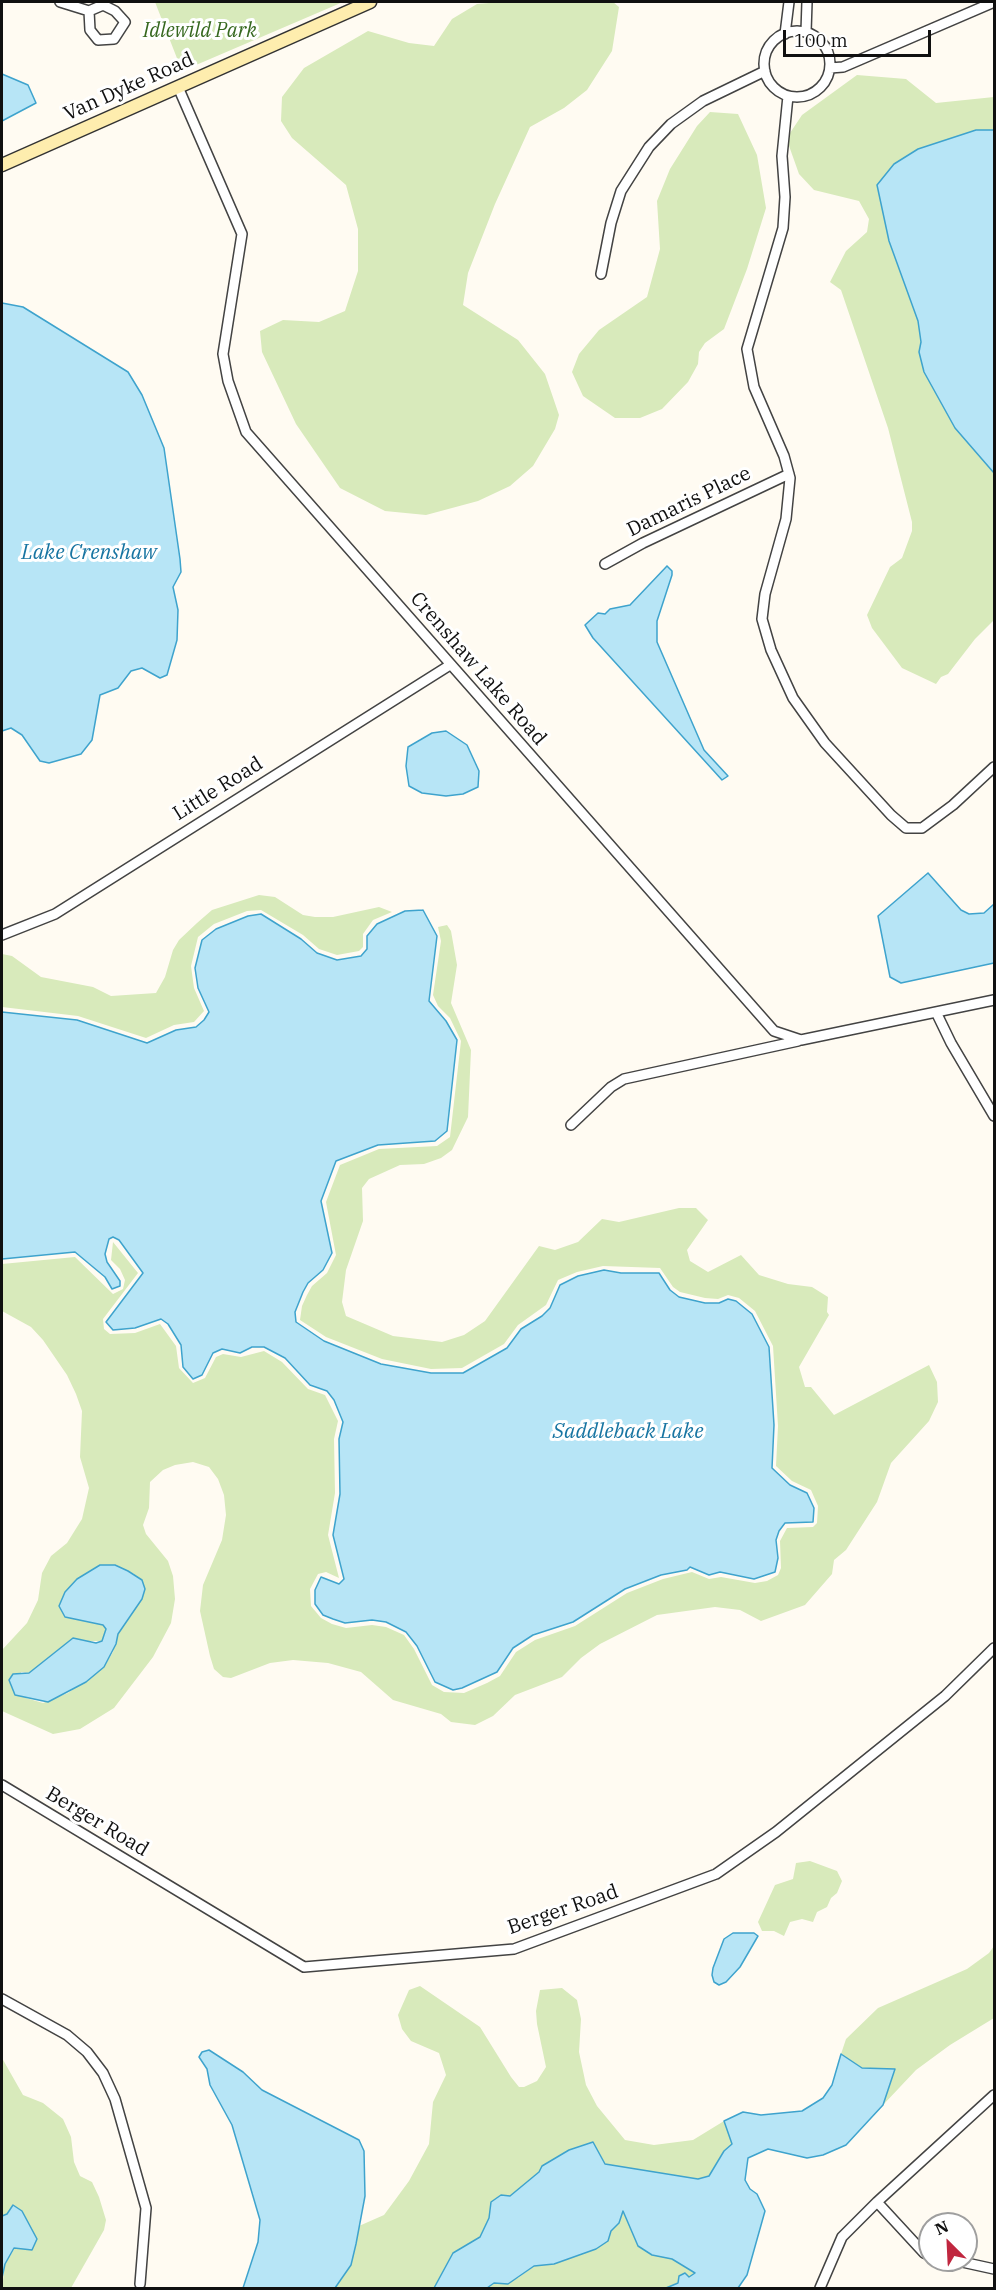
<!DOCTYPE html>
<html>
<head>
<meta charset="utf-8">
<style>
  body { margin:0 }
  #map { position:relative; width:996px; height:2290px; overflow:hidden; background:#fffbf2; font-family:"IBM Plex Serif",serif }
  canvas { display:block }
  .frame { position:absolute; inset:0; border:3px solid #101010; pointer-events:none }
  .north { position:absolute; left:918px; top:2212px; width:60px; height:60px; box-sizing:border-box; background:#fff; border:2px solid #9f9f9f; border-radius:50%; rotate:336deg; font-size:16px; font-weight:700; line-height:24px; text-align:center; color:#101010 }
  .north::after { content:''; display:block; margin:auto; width:21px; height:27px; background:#c0273f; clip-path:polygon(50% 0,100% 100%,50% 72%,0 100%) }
  .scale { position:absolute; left:783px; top:30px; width:148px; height:27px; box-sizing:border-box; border:3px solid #101010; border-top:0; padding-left:8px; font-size:18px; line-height:21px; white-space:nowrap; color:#101010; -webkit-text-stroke:4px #fff; paint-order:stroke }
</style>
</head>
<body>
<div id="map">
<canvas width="996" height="2290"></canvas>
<div class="frame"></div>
<div class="north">N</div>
<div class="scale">100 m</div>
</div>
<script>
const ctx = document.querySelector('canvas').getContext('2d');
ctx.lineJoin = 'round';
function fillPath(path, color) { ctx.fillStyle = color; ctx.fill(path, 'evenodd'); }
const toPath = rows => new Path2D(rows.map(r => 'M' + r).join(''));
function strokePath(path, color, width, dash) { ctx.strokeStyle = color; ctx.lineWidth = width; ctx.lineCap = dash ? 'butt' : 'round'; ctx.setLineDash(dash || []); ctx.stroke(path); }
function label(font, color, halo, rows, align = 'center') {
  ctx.font = font + ' "IBM Plex Serif",serif'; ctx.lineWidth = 6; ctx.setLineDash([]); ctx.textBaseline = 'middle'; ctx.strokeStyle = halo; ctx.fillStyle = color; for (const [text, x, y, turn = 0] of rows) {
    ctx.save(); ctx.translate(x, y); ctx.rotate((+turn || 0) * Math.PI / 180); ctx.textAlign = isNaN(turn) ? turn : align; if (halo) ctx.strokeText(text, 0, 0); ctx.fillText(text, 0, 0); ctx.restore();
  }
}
const green = toPath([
  [155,2,343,2,182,71],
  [501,2,613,2,619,7,612,51,587,90,564,108,530,127,495,204,468,273,463,305,518,340,545,374,559,415,555,429,533,466,510,486,478,501,426,515,385,511,340,488,296,424,262,352,260,331,283,320,319,322,345,311,358,271,358,229,346,185,292,138,281,121,282,97,304,68,368,31,409,43,434,46,452,19,477,4],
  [857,75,906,79,936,103,994,97,994,130,976,130,877,185,889,241,918,321,921,342,919,352,924,372,955,428,994,473,994,620,975,639,948,674,941,677,936,684,902,668,872,628,867,615,890,567,902,558,912,531,912,522,888,428,841,290,830,282,846,251,867,232,869,219,859,201,814,190,799,174,788,143,790,133,802,115],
  [710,112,738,114,757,155,766,208,747,269,724,329,705,343,699,352,698,364,688,382,662,409,640,418,615,418,583,396,572,372,579,354,599,330,647,297,660,249,657,201,670,169,697,126],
  [259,895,275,897,303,915,315,917,333,917,379,907,392,912,373,920,363,934,363,947,359,951,337,955,319,949,303,935,261,910,247,911,214,924,198,937,191,966,194,988,204,1011,194,1022,174,1025,146,1038,78,1016,2,1007,2,954,12,956,41,977,93,987,111,996,156,993,165,977,173,950,179,940,197,923,212,910],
  [447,925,451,931,457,965,451,1003,471,1050,468,1117,452,1150,441,1158,424,1164,400,1165,369,1179,362,1188,363,1221,346,1270,342,1302,346,1316,393,1336,442,1342,464,1335,485,1321,539,1246,555,1250,578,1242,602,1219,619,1222,679,1208,696,1208,708,1220,687,1250,690,1261,708,1272,741,1255,759,1275,788,1284,812,1287,828,1297,827,1312,829,1315,799,1367,805,1387,811,1387,834,1415,929,1365,937,1382,938,1402,929,1421,891,1463,877,1502,846,1550,834,1560,832,1574,805,1605,761,1621,740,1610,715,1607,657,1615,600,1644,581,1658,562,1677,515,1695,493,1716,475,1725,451,1722,441,1714,393,1700,361,1672,328,1663,293,1660,270,1663,231,1678,223,1677,214,1669,210,1656,200,1611,203,1585,222,1540,226,1515,224,1495,218,1479,209,1467,193,1462,175,1465,163,1470,150,1482,149,1508,143,1525,146,1534,168,1561,173,1576,175,1599,171,1623,153,1657,114,1708,80,1729,53,1734,2,1711,2,1650,27,1623,38,1600,42,1573,51,1556,67,1543,82,1519,89,1488,80,1457,82,1411,76,1394,67,1375,43,1340,31,1327,2,1311,2,1264,75,1257,113,1294,123,1289,125,1280,120,1269,111,1260,113,1242,138,1273,103,1319,104,1329,110,1334,135,1333,160,1324,176,1346,179,1368,193,1383,205,1378,216,1357,223,1354,241,1357,264,1351,282,1362,308,1389,325,1395,338,1421,334,1439,335,1493,328,1535,339,1578,326,1572,318,1574,310,1589,311,1606,321,1618,332,1624,346,1628,372,1625,386,1627,404,1635,414,1649,432,1685,444,1692,464,1693,487,1683,500,1676,516,1652,535,1640,575,1626,627,1593,663,1579,692,1572,709,1579,721,1577,755,1583,767,1581,778,1575,781,1568,780,1541,787,1528,813,1527,817,1523,818,1506,811,1490,792,1481,776,1466,778,1426,773,1346,755,1311,739,1298,728,1295,718,1299,705,1298,680,1292,673,1287,660,1268,603,1266,577,1272,558,1280,546,1305,518,1325,504,1344,462,1368,431,1369,382,1359,326,1337,300,1320,302,1306,307,1295,312,1286,327,1273,336,1255,326,1202,340,1165,379,1149,437,1146,450,1137,461,1041,450,1018,438,1006,433,995,441,941,438,927],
  [101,1565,115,1565,134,1574,130,1616,118,1634,113,1652,104,1667,68,1693,43,1703,26,1698,21,1672,29,1673,69,1641,102,1641,106,1629,103,1625,65,1617,59,1605,77,1579],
  [810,1861,837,1871,842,1881,837,1893,831,1898,827,1907,817,1912,813,1922,802,1919,790,1922,784,1936,774,1931,762,1931,758,1922,775,1885,793,1879,796,1863],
  [994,1946,994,2018,950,2045,916,2070,883,2105,895,2069,862,2068,841,2054,846,2039,878,2008,967,1969,989,1953],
  [420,1986,480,2027,511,2077,519,2087,524,2087,537,2081,546,2067,537,2024,536,2011,540,1990,562,1988,577,2000,581,2019,579,2052,586,2085,597,2106,625,2140,654,2145,693,2140,724,2121,732,2144,724,2151,709,2176,698,2179,605,2164,593,2142,569,2150,542,2166,539,2172,510,2196,501,2195,492,2202,489,2218,480,2237,453,2253,434,2288,335,2288,351,2265,359,2226,384,2215,409,2181,429,2144,433,2102,446,2075,439,2053,411,2041,402,2029,398,2015,409,1990],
  [2,2058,23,2095,43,2103,63,2119,71,2137,74,2162,80,2176,92,2182,99,2197,106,2220,104,2230,71,2288,2,2288,5,2264,15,2248,22,2211,13,2205,7,2214,2,2216],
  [623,2210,631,2227,652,2255,672,2259,696,2274,666,2288,487,2288,494,2283,518,2278,534,2266,554,2264,608,2241,611,2231,619,2223]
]);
const water = toPath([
  [2,74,28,85,36,103,2,121,2,74],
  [976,130,994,130,994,473,955,428,924,372,919,352,921,342,918,321,889,241,877,185,894,164,918,149,976,130],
  [2,303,23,307,128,372,142,395,164,448,180,559,181,572,173,587,178,610,177,640,167,675,160,678,142,668,131,671,118,688,100,695,92,740,81,754,49,763,40,761,22,735,11,728,2,731,2,303],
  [667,566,672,571,672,575,657,621,657,642,704,750,728,776,722,780,593,638,585,625,598,613,605,614,610,609,630,605,667,566],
  [446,731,467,745,479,771,478,787,463,794,446,796,422,793,409,786,406,766,408,747,432,733,446,731],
  [928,873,961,910,969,914,984,913,994,904,994,963,901,983,890,977,878,916,928,873],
  [423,910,437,936,429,1001,446,1021,457,1040,447,1131,435,1141,378,1145,336,1161,321,1201,332,1253,323,1270,308,1283,303,1292,295,1312,296,1322,324,1341,381,1364,431,1373,463,1373,507,1348,521,1329,542,1316,550,1308,560,1285,578,1276,604,1270,621,1273,659,1273,670,1290,679,1297,705,1303,719,1303,728,1299,736,1301,752,1314,769,1347,774,1425,772,1468,790,1485,807,1493,814,1508,813,1522,785,1523,779,1531,776,1540,778,1558,775,1572,754,1579,720,1572,709,1575,690,1567,687,1570,661,1575,625,1589,573,1622,533,1635,513,1648,497,1672,462,1688,453,1690,435,1682,417,1646,406,1632,386,1622,372,1620,345,1623,333,1619,323,1615,315,1604,315,1590,321,1577,339,1584,344,1579,333,1535,340,1494,339,1439,343,1422,334,1400,327,1391,310,1385,285,1358,264,1347,252,1347,240,1353,222,1349,213,1353,202,1375,193,1379,183,1367,181,1345,168,1324,161,1319,135,1328,113,1330,106,1322,143,1273,119,1240,113,1237,109,1239,105,1254,107,1262,120,1281,120,1286,112,1289,105,1277,75,1252,2,1259,2,1012,77,1020,147,1043,176,1030,196,1027,204,1020,209,1012,198,988,195,968,202,940,216,929,248,916,261,914,301,939,317,953,337,960,361,956,367,949,367,936,377,924,405,911,423,910],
  [100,1565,115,1565,128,1571,142,1580,145,1589,142,1599,118,1634,116,1644,104,1667,86,1682,48,1702,15,1695,9,1680,13,1674,29,1673,73,1638,96,1643,102,1641,106,1629,103,1625,65,1617,59,1606,65,1592,77,1579,100,1565],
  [733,1933,754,1933,758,1936,740,1967,726,1982,719,1985,714,1982,712,1975,713,1968,724,1939,733,1933],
  [209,2050,243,2072,262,2090,359,2140,364,2151,365,2196,356,2244,351,2265,335,2288,243,2288,258,2242,260,2220,232,2125,210,2085,207,2069,199,2057,202,2052,209,2050],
  [841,2054,862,2068,895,2069,883,2105,846,2145,823,2155,807,2158,768,2149,748,2158,745,2180,750,2189,757,2194,765,2211,747,2275,738,2288,666,2288,678,2283,679,2276,685,2273,689,2277,695,2273,672,2259,652,2255,638,2246,623,2211,619,2223,611,2231,608,2241,596,2249,554,2264,534,2266,508,2284,494,2283,487,2288,434,2288,453,2253,480,2237,489,2218,491,2202,501,2195,510,2196,539,2172,542,2166,569,2150,593,2142,605,2164,698,2179,709,2176,724,2151,732,2144,724,2121,743,2112,761,2115,802,2111,823,2098,832,2085,841,2054],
  [13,2205,22,2211,37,2239,32,2250,14,2248,5,2264,2,2278,2,2216,7,2214,13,2205]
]);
const street = toPath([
  [60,2,89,11,103,5,115,11,125,22,114,39,98,40,90,30,89,11],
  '764 64a33 33 0 1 1 66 0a33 33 0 1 1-66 0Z',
  [806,32,807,2],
  [785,34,789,2],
  [830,68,843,67,994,2],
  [178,87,242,234,223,354,228,381,246,432,774,1031,801,1040,994,1000],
  [788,96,782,156,785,197,783,228,747,349,754,387,784,456,790,478,786,519,765,594,762,619,771,650,793,698,825,743,891,815,906,828,922,828,953,805,994,767],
  [601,274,611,223,621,191,649,147,671,124,703,101,765,71],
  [605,564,643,543,789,474],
  [2,935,55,914,450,665],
  [936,1012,951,1043,994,1116],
  [571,1125,611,1087,624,1079,798,1041],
  [2,1785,304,1967,514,1949,716,1874,776,1832,945,1696,994,1648],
  [2,1999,67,2035,87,2052,103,2073,115,2099,146,2208,140,2284],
  [930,2255,924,2253,877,2202,994,2095],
  [953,2260,994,2269],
  [820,2288,842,2237,877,2202]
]);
const secondary = toPath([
  [2,165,370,2]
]);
const parkNames = [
  ["Idlewild Park",200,31]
];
const streetNames = [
  ["Van Dyke Road",129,87,-24],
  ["Damaris Place",689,502,-26],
  ["Crenshaw Lake Road",478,669,49],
  ["Little Road",218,789,-32],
  ["Berger Road",97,1822,31],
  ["Berger Road",563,1910,-19]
];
const waterNames = [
  ["Lake Crenshaw",89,553],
  ["Saddleback Lake",628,1432]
];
fillPath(green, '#d8eabb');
fillPath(water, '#b7e5f6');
strokePath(water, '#3ea3cd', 1.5);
strokePath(street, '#434343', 12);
strokePath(secondary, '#323232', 15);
strokePath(street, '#fff', 9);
strokePath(secondary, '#feedae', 12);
label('italic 20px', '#36681f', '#fff', parkNames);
label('20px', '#101010', '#fff', streetNames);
label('italic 21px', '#1875a2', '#fff', waterNames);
</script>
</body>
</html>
